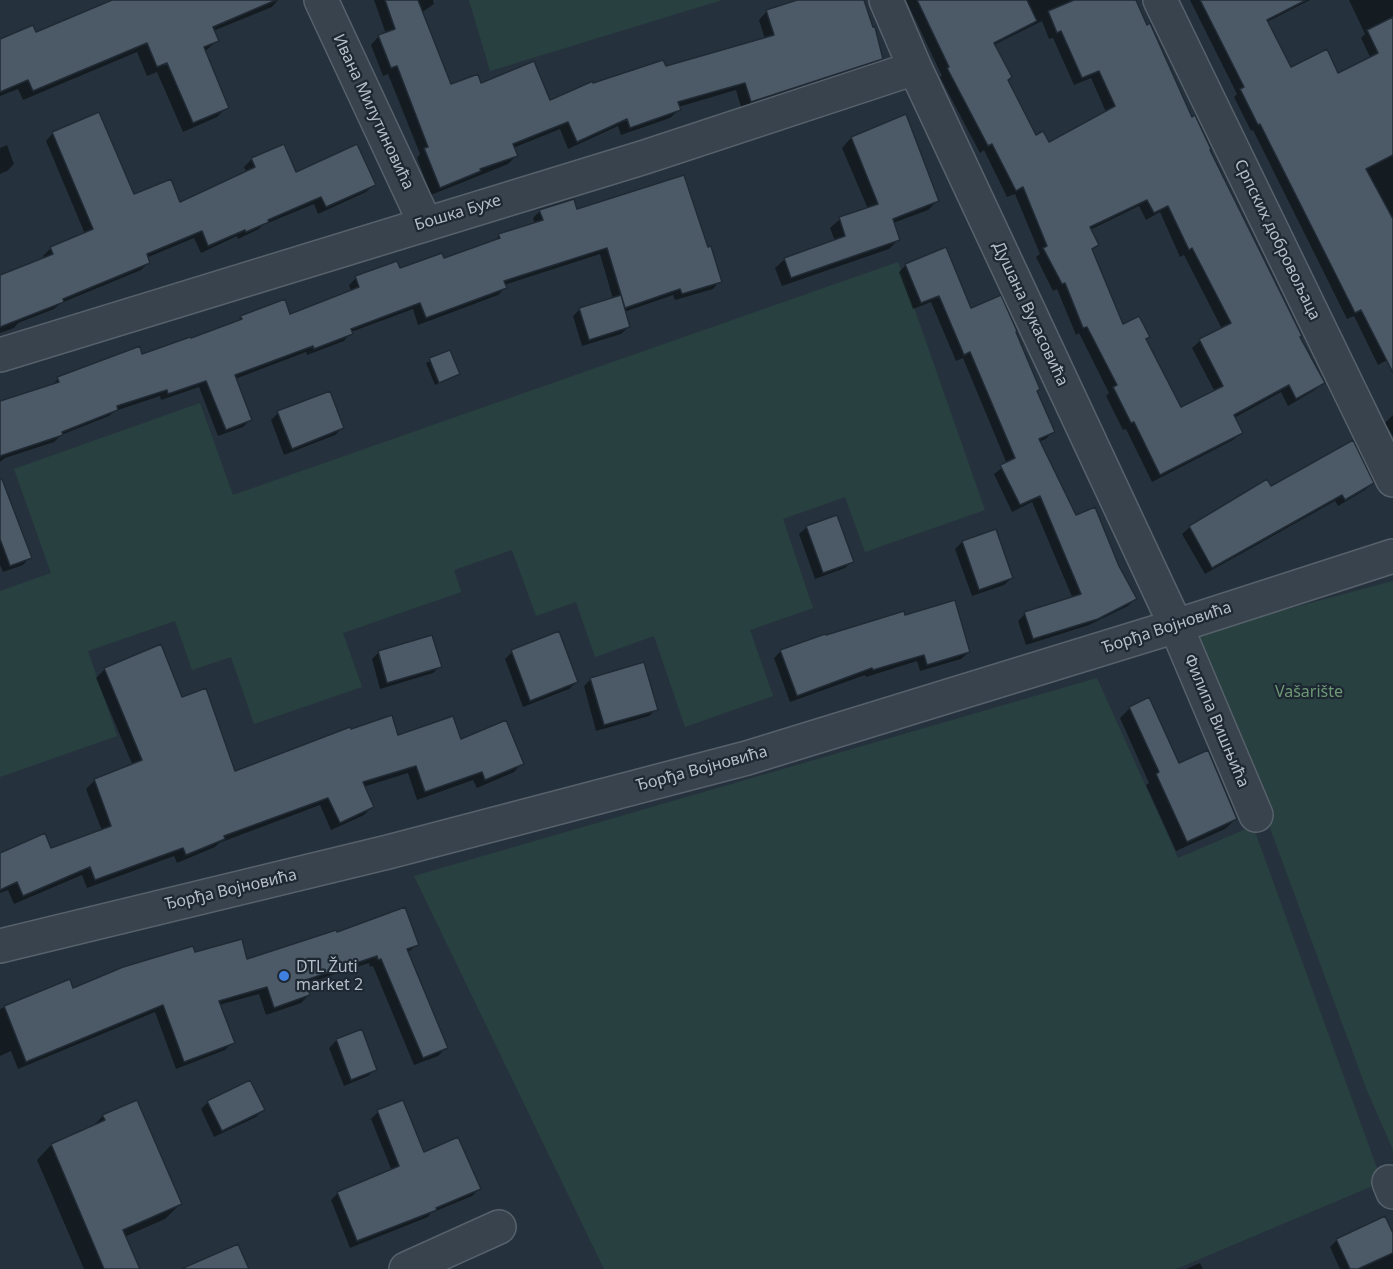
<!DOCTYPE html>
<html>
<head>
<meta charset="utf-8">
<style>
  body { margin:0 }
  canvas { display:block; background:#25323d }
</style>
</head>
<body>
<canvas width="1393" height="1269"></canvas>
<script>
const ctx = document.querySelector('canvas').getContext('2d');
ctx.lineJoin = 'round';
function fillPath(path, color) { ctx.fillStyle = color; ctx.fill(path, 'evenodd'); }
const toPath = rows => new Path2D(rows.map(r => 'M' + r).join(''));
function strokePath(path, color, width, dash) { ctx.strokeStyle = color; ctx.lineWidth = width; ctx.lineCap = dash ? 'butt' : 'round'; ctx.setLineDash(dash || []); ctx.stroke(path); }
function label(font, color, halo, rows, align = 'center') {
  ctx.font = font + ' "Noto Sans",sans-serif'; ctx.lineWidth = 4.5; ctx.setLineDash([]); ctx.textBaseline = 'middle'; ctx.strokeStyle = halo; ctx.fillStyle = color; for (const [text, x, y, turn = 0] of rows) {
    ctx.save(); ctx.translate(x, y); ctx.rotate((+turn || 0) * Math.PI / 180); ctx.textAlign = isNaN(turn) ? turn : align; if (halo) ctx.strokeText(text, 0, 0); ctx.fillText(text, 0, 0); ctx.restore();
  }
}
const green = toPath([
  [469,0,722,0,490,71],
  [898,262,985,510,865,552,845,497,783,519,813,608,750,630,773,696,685,727,654,636,595,657,576,602,536,616,512,550,454,570,461,592,343,633,362,687,254,724,231,657,192,670,175,621,88,651,117,736,0,777,0,591,51,573,14,469,200,403,233,495],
  [1393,581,1393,1150,1366,1088,1198,633],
  [1097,678,1178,858,1253,826,1382,1182,1176,1269,604,1269,414,876]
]);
const shadow = toPath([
  [116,0,278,0,272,7,213,31,217,41,204,52,227,107,217,117,183,132,157,72,147,76,137,52,23,100,18,89,0,96,0,40,36,34],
  [374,0,433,0,434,4,421,13,450,86,480,85,549,102,765,39,759,20,767,11,802,0,863,0,881,58,873,67,742,110,736,90,678,107,679,110,670,118,621,135,618,126,568,149,560,129,513,148,516,156,508,164,431,195,417,158,420,154,388,74,383,76,371,45,379,36,386,34],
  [906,0,1134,0,1299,338,1323,383,1315,390,1288,406,1281,392,1234,418,1241,433,1233,440,1152,482,1126,429,1123,430,1106,396,1109,393,1079,333,1076,335,1057,289,1053,291,1036,257,1040,254,1015,194,1007,197,984,150,980,153,940,77,942,76],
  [1042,21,1049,39,1053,38,1074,85,1091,78,1106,112,1048,144,1035,137,1007,81,994,45],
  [1139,206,1146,220,1160,212,1180,257,1184,255,1222,329,1200,341,1192,348,1215,392,1180,409,1145,340,1123,326,1091,251,1098,245,1090,230],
  [1190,0,1310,0,1267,22,1290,69,1337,75,1371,59,1361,38,1365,34,1349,0,1393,0,1393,357,1378,365,1354,316,1347,319,1253,130,1251,131,1234,97,1237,94],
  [905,116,937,201,928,210,893,223,898,240,889,249,782,286,775,268,785,259,835,241,830,228,840,219,868,209,842,148,851,138],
  [53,133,133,196,179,204,247,173,244,167,252,159,295,174,374,185,366,192,318,214,314,204,263,225,259,229,238,239,237,236,201,253,194,238,146,258,148,263,141,270,61,303,54,309,18,323,14,328,0,333,0,276,44,259,43,256,51,248,85,234,46,141],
  [7,145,14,164,7,171,0,174,0,148],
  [540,211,576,211,720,281,713,289,675,300,673,295,624,312,629,327,621,334,582,346,573,316,580,309,613,299,600,254,504,285,505,288,498,295,418,325,413,309,351,332,344,341,307,355,306,352,235,379,250,420,243,427,218,436,199,387,161,400,160,396,115,411,109,416,61,435,54,442,5,458,0,462,0,402,51,386,58,379,141,355,235,324,241,317,289,316,351,291,349,285,356,278,443,260,493,242,499,236,535,224,533,218],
  [906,265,970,310,1035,392,1053,431,1046,439,1038,442,1075,517,1118,566,1135,599,1128,606,1089,625,1026,645,1018,621,1025,614,1073,599,1032,502,1012,512,994,474,1007,464,963,358,956,361,931,302,913,309,899,272],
  [449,352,458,373,435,385,426,363],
  [278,413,342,428,335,435,284,455,271,420],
  [1393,415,1393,436,1385,423],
  [1372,483,1365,490,1338,506,1335,501,1205,574,1182,534,1190,527,1270,488],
  [0,522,30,557,23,565,3,572,0,565],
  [807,527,852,561,845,568,815,579,799,534],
  [995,531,1012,578,1004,585,972,596,955,549,962,542],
  [904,617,969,652,961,659,920,671,917,661,866,677,865,675,790,702,774,658,781,651],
  [379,652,440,666,433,673,380,689,372,659],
  [512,652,577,682,569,689,523,707,505,659],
  [105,669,182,698,234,773,350,730,397,737,460,741,522,763,514,772,477,788,473,780,417,800,408,773,363,787,372,807,364,815,331,830,320,805,219,843,215,847,177,863,174,856,87,888,82,875,14,904,8,890,0,893,0,854,51,850,102,831,86,789,95,780,133,766,96,678],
  [591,679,656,709,649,716,596,731,584,686],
  [1130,708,1178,765,1236,819,1225,829,1176,851,1146,785,1149,783,1120,718],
  [417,945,407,953,446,1048,438,1056,414,1065,373,966,370,967,369,963,305,984,309,995,301,1003,266,1015,259,994,219,1005,233,1042,225,1050,176,1069,155,1012,18,1069,11,1051,0,1056,0,1009,69,981,72,990,194,954,246,961],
  [361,1031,375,1069,368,1076,344,1086,329,1048,336,1041],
  [208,1102,263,1110,256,1117,214,1137,201,1109],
  [378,1112,423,1154,479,1189,472,1196,431,1213,428,1217,350,1248,331,1200,338,1193,392,1171,371,1119],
  [103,1116,180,1204,165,1219,124,1237,138,1269,84,1269,37,1160,51,1145,92,1127],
  [1393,1238,1393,1269,1340,1269,1330,1247,1337,1240],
  [1200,1263,1203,1269,1186,1269]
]);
const building = toPath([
  [112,0,276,0,213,27,219,41,204,47,229,108,193,123,167,63,157,67,147,43,33,91,28,80,0,92,0,39,33,25,36,32,112,0],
  [385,0,418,0,451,84,478,74,481,83,534,61,550,100,593,81,593,83,663,60,666,66,774,35,766,10,797,0,864,0,873,27,875,27,883,59,751,102,745,83,678,102,681,110,630,128,627,119,577,142,568,122,513,144,518,156,480,169,481,171,440,188,424,148,428,147,397,66,391,68,378,35,395,29,385,0],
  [917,0,1027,0,1037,21,994,43,1012,77,1008,80,1036,135,1043,131,1049,142,1115,106,1099,71,1082,78,1061,31,1057,33,1048,11,1074,0,1136,0,1147,25,1150,23,1192,117,1195,115,1211,149,1210,150,1302,336,1300,337,1325,383,1296,399,1289,385,1234,415,1243,433,1160,475,1134,422,1131,423,1113,387,1117,385,1087,327,1083,328,1065,283,1062,284,1043,248,1047,246,1023,187,1016,191,992,144,988,146,947,68,949,67,917,0],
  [1147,200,1154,213,1168,206,1189,250,1192,248,1231,323,1199,339,1223,386,1181,407,1146,339,1150,337,1139,316,1123,324,1092,249,1099,245,1090,227,1147,200],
  [1200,0,1306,0,1267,20,1291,67,1327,49,1338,73,1378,53,1367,30,1393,17,1393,155,1366,169,1393,219,1393,373,1361,310,1355,313,1260,124,1258,125,1240,89,1244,87,1200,0],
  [99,112,134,194,171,179,180,202,255,167,251,158,284,144,296,172,357,144,376,185,326,207,321,197,268,220,269,222,246,232,245,230,208,246,202,231,147,254,150,263,63,299,64,302,0,327,0,275,53,254,50,247,93,229,52,132,99,112],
  [906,114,939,201,893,219,900,240,791,278,784,258,845,236,839,217,878,204,851,137,906,114],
  [684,175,708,247,711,246,722,282,682,294,680,289,625,308,607,248,504,281,507,288,426,318,420,303,351,329,353,334,314,349,313,346,235,375,252,420,226,430,206,381,168,394,167,390,117,406,118,410,62,432,63,435,0,456,0,401,59,382,57,377,140,346,142,354,190,337,191,338,242,319,240,316,285,299,290,314,359,287,355,276,397,261,400,268,442,253,444,258,500,238,498,234,543,220,539,210,574,199,577,209,684,175],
  [946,247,971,308,1001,295,1017,331,1016,332,1040,389,1037,391,1055,432,1039,439,1076,515,1095,507,1119,566,1137,599,1098,619,1033,639,1024,612,1081,594,1040,496,1020,505,1000,465,1015,458,970,352,964,355,939,296,921,303,905,264,946,247],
  [621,295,630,327,589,340,579,308,621,295],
  [450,350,460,374,439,383,429,358,450,350],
  [330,391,344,428,292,449,277,411,330,391],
  [1353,440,1374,483,1345,500,1342,495,1212,568,1189,526,1267,479,1271,486,1353,440],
  [0,479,2,479,32,558,10,566,0,539,0,479],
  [837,515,854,562,823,573,806,526,837,515],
  [996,529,1013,578,979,590,962,541,996,529],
  [955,600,970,652,927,665,924,655,873,670,872,668,797,696,780,650,825,634,826,635,904,611,905,615,955,600],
  [559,631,578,682,530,701,511,650,559,631],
  [432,635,442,667,387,683,378,651,432,635],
  [161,644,182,697,206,688,235,771,350,727,351,729,392,715,398,735,453,716,461,739,506,720,524,764,485,780,482,772,425,792,416,766,363,782,374,807,340,823,328,798,224,836,225,839,186,855,183,848,95,880,90,867,23,896,17,882,0,890,0,853,45,833,51,848,111,826,94,779,142,760,104,668,161,644],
  [644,662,658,710,604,725,590,678,644,662],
  [1149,697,1179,763,1208,750,1237,819,1187,842,1156,774,1159,772,1129,707,1149,697],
  [405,907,419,945,407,949,448,1048,423,1058,381,959,378,960,377,956,306,980,310,995,274,1008,267,987,219,1001,235,1043,184,1062,163,1005,26,1062,4,1006,70,979,73,988,123,967,193,946,195,952,242,939,247,959,336,930,337,932,405,907],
  [362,1029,377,1070,351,1080,336,1039,362,1029],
  [250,1080,265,1110,222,1131,207,1101,250,1080],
  [137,1100,182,1204,123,1230,140,1269,104,1269,51,1144,105,1120,102,1115,137,1100],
  [403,1100,424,1152,458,1137,481,1189,436,1208,437,1210,357,1241,337,1192,399,1166,377,1110,403,1100],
  [1385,1216,1393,1233,1393,1253,1358,1269,1350,1269,1336,1239,1385,1216],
  [238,1244,249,1269,181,1269,238,1244]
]);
const minor = toPath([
  [321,0,425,223],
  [886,0,915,68,1176,626,1256,815],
  [1160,0,1393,480],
  [0,355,645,157,915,68],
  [0,946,388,852,747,758,1176,626,1393,556],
  [1389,1182,1393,1192],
  [406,1269,499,1227]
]);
const markers = [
  [284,976,6,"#3f7fe0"]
];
const streetNames = [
  ["Ивана Милутиновића",373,112,65],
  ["Бошка Бухе",458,213,-17],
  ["Српских добровољаца",1277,240,64],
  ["Душана Вукасовића",1030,314,65],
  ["Ђорђа Војновића",1167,628,-18],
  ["Филипа Вишњића",1216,721,67],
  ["Ђорђа Војновића",702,769,-15],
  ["Ђорђа Војновића",231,890,-13]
];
const parkNames = [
  ["Vašarište",1309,692]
];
const poiNames = [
  ["DTL Žuti",296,967],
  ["market 2",296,985]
];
fillPath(green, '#28403f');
fillPath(shadow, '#0007');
fillPath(building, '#4c5966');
strokePath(building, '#202a35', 1.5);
strokePath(minor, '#57616b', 36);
strokePath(minor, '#39434e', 33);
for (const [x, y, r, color] of markers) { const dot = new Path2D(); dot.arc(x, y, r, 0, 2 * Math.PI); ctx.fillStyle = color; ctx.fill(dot); strokePath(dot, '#1e2833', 2); }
label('16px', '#b5bec8', '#1e2833', streetNames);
label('16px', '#6d9874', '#1e2833', parkNames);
label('16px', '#b5bec8', '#1e2833', poiNames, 'left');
</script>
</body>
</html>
